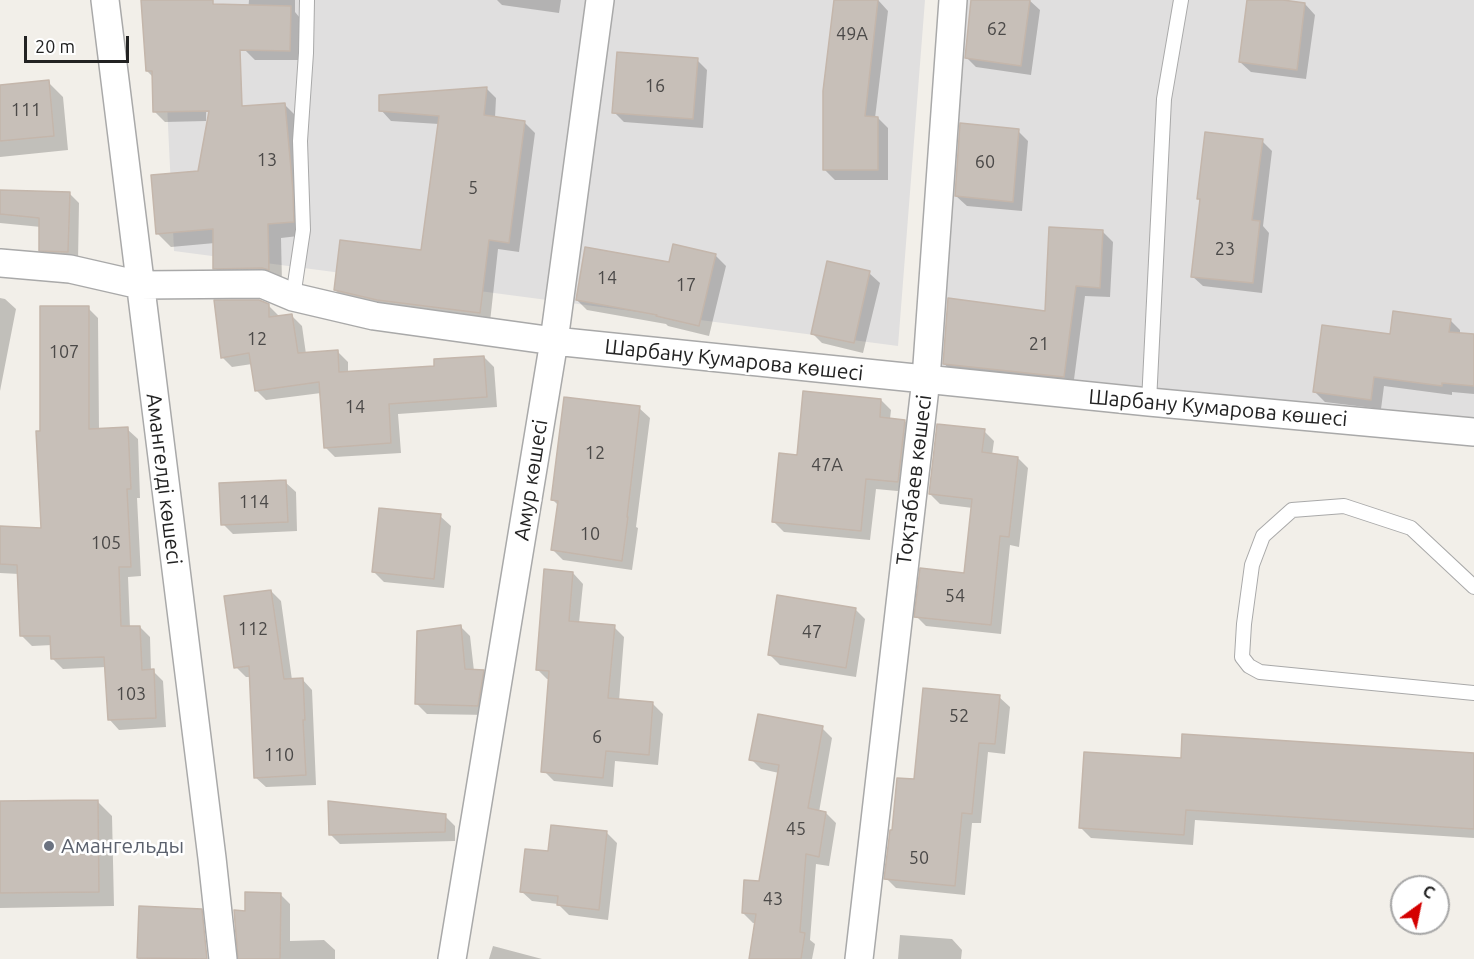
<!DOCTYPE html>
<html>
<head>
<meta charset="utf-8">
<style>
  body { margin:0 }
  #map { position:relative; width:1474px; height:959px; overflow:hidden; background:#f2efe9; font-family:Ubuntu,sans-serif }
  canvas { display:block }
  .north { position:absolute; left:1390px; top:875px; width:60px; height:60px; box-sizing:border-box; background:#fff; border:2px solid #a7a7a7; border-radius:50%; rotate:33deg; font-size:16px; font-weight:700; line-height:24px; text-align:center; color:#222 }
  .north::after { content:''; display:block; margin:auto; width:21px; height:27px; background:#d40000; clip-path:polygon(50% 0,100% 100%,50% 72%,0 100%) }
  .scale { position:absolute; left:24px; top:36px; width:105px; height:27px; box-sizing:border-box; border:3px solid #222; border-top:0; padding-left:8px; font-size:18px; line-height:21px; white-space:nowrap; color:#222; -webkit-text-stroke:4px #fff; paint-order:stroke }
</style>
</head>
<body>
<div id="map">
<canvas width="1474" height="959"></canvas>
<div class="north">С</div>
<div class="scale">20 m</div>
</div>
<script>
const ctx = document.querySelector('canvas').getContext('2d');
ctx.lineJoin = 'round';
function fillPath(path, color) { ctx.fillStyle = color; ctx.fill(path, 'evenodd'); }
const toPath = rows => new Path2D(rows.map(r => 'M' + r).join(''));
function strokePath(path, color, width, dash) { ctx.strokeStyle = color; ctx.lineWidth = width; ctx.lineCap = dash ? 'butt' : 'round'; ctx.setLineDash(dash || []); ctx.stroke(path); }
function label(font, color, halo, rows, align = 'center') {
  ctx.font = font + ' Ubuntu,sans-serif'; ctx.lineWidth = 5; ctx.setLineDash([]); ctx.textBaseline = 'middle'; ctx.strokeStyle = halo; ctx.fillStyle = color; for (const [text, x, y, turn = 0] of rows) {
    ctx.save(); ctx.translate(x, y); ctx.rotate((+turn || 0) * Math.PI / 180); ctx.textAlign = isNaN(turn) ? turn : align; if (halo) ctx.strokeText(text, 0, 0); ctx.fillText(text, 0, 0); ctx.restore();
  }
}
const residential = toPath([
  [162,0,925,0,898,346,174,251],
  [960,0,1474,0,1474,419,933,369]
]);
const shadow = toPath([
  [143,0,204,0,208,4,206,121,165,122,155,112,154,78,147,71],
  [249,0,295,0,295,12,300,18,300,60,255,60,245,50],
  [497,0,561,0,559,13,502,5],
  [836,0,878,0,888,11,875,118,878,118,888,128,888,180,835,180,825,170],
  [973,0,1029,0,1040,10,1031,75,976,67,966,57],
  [1249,0,1288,0,1288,2,1305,4,1315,15,1306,79,1251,72,1240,62],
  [697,60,707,70,703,128,624,122,614,112],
  [48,82,63,97,68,150,0,157,0,87],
  [486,88,496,98,495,118,525,123,535,133,519,252,498,249,490,322,345,300,335,290,422,252,439,124,391,121,381,110],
  [285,105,299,119,307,235,281,238,282,283,229,282,215,268,215,243,171,247,157,233,200,172],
  [1018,131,1028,141,1022,211,967,206,956,196],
  [1262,141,1272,151,1263,226,1269,233,1262,293,1203,286,1192,276,1201,201,1198,198],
  [0,191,69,193,79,203,78,261,51,260,41,250,41,227,0,223],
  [1103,232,1113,242,1110,297,1085,296,1073,387,955,374,944,364,1046,312],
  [675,246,716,256,726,266,709,336,668,326,666,324,587,310,577,300,670,264],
  [869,273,880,283,863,353,822,343,812,333],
  [0,298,5,299,16,309,0,391],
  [268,305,279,316,279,317,292,316,302,326,306,354,338,352,348,362,348,373,436,367,484,357,494,367,497,407,398,414,401,453,335,457,325,447,321,393,266,400,256,390,252,364,232,367,222,357],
  [88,308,98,318,99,430,127,429,138,439,140,498,137,498,141,576,128,577,130,628,140,627,150,637,151,671,153,671,163,681,166,727,119,730,109,719,106,667,63,669,53,659,52,645,32,646,22,636,19,574,0,573,0,528,42,529,41,433],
  [1450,320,1460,330,1460,334,1474,336,1474,394,1452,392,1452,395,1384,386,1381,409,1325,402,1315,392,1391,336],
  [881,400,891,410,890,419,905,421,915,431,908,492,876,489,870,540,784,532,774,522,798,456],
  [639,408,650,418,636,527,638,528,632,570,563,560,553,550,559,506,552,499],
  [984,431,994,441,992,455,1018,458,1028,468,1019,547,1010,545,1001,634,926,626,916,616,965,574,973,508,940,504,930,494],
  [285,482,296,492,297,531,233,534,223,524],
  [440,516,451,526,444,588,384,582,374,572],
  [573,573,583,584,579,623,614,627,624,637,619,701,653,704,663,714,658,765,615,761,613,787,554,781,544,771,550,680,547,679,537,669],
  [271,591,281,601,292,680,302,679,312,690,316,785,266,787,255,777,251,677,246,677,236,667],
  [855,609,865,619,856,677,780,665,770,655],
  [460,626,470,636,474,671,483,671,493,681,488,715,427,714,417,704],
  [999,697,1010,707,1005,754,988,752,981,823,972,823,965,895,896,888,886,878,894,832,916,781],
  [822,728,832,738,819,812,826,813,836,823,829,866,816,864,810,940,815,944,812,959,751,959,756,923,753,923,743,913,761,883,779,773,761,769,751,759],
  [1474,754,1474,838,1195,820,1193,845,1091,838,1081,828,1182,760],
  [97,801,112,816,114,906,0,908,0,802],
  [445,816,455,826,455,841,340,844,330,834],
  [607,833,617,843,608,920,569,915,558,904,532,901,521,891,550,853],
  [280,894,290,904,290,941,324,940,335,950,335,959,243,959],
  [140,908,194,910,204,920,202,959,138,959],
  [900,935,952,939,962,950,961,959,898,959],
  [493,946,542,959,489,959]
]);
const building = toPath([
  [141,0,213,0,213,4,291,6,290,51,240,50,242,106,285,103,293,191,294,222,268,224,269,270,262,268,213,269,213,229,156,234,151,175,198,171,209,111,153,112,152,71,146,71,141,0],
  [834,0,878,0,865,116,878,117,878,170,823,170,823,91,834,0],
  [971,0,1030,0,1021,66,965,58,971,0],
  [1247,0,1283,0,1305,3,1297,70,1239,62,1247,0],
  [617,52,698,58,693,119,612,113,617,52],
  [49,80,54,136,0,141,0,85,49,80],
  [487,87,484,115,525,121,509,243,489,240,480,313,377,300,334,290,340,240,421,250,439,116,379,111,379,95,487,87],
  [960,123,1019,129,1013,202,955,196,960,123],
  [1205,132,1263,139,1252,220,1260,221,1253,283,1191,277,1200,199,1197,199,1205,132],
  [0,190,70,192,68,252,39,251,39,218,0,214,0,190],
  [1049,227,1103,230,1100,288,1076,286,1064,377,943,364,948,298,1045,311,1049,227],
  [673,244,716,254,699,326,656,316,657,315,576,300,585,247,669,262,673,244],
  [827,261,870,271,854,343,811,334,827,261],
  [214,300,259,300,269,304,269,317,292,314,298,353,338,350,339,372,434,366,434,359,484,356,487,397,389,404,391,443,324,448,319,382,255,391,249,353,221,358,214,300],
  [40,306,89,306,89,429,128,427,131,489,127,489,131,567,119,567,121,626,140,626,142,670,154,669,156,718,108,720,104,657,51,659,50,636,20,636,17,565,0,564,0,526,41,528,36,431,40,431,40,306],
  [1393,311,1451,319,1449,332,1474,334,1474,386,1442,383,1442,386,1374,377,1371,400,1313,392,1322,325,1390,334,1393,311],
  [803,391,881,399,880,417,905,420,898,482,866,479,861,531,772,522,779,453,797,455,803,391],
  [564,397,640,406,627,517,628,517,622,561,551,550,558,501,551,500,564,397],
  [937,424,985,429,982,452,1018,457,1009,537,1000,536,991,625,914,617,920,568,964,573,972,499,929,494,937,424],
  [286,480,288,522,221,525,219,483,286,480],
  [379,508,441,514,434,579,372,572,379,508],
  [544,569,573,572,569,621,615,625,608,698,653,702,649,755,606,751,603,778,541,772,549,671,536,670,544,569],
  [271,590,284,679,303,678,305,720,303,720,306,775,254,778,249,666,234,668,224,596,271,590],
  [777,595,856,608,846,668,768,655,777,595],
  [461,625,465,669,484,670,478,706,415,704,417,631,461,625],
  [923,688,1000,695,995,744,979,743,972,814,962,813,955,886,884,879,890,830,892,830,897,778,914,779,923,688],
  [758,714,823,726,808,808,826,812,819,857,806,854,800,932,805,933,801,959,749,959,756,914,742,913,744,880,759,881,779,765,749,760,758,714],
  [1182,734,1474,753,1474,829,1186,810,1184,835,1079,828,1084,752,1181,758,1182,734],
  [98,800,99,892,0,893,0,801,98,800],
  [328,801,446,814,445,832,329,835,328,801],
  [551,825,607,831,599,910,557,905,558,896,520,892,525,849,548,851,551,825],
  [245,892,281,893,280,959,238,959,234,910,245,911,245,892],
  [139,906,202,909,207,959,137,958,139,906]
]);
const service = toPath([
  [293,297,303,230,300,141,306,53,307,0],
  [1149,402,1164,99,1181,0],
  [1474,587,1411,528,1344,506,1292,510,1263,536,1252,565,1244,624,1242,657,1249,666,1260,672,1474,693]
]);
const minor = toPath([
  [105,0,212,858,223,959],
  [0,263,70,269,140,285,262,284,293,297,374,316,554,341,1149,402,1474,432],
  [452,959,554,341,600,0],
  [859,959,926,379,953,0]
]);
const markers = [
  [49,846,6,"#6b7280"]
];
const numberNames = [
  ["62",997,29],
  ["49А",852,34],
  ["16",655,86],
  ["111",26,110],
  ["13",267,160],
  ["60",985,162],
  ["5",473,188],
  ["23",1225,249],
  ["14",607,278],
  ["17",686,285],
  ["12",257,339],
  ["21",1039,344],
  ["107",64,352],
  ["14",355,407],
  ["12",595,453],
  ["47А",827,465],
  ["114",254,502],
  ["10",590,534],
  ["105",106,543],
  ["54",955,596],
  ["112",253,629],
  ["47",812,632],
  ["103",131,694],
  ["52",959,716],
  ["6",597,737],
  ["110",279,755],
  ["45",796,829],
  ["50",919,858],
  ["43",773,899]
];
const streetNames = [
  ["Шарбану Кумарова көшесі",734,360,6],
  ["Шарбану Кумарова көшесі",1218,408,5],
  ["Амангелді көшесі",164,479,83],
  ["Амур көшесі",531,480,-81],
  ["Тоқтабаев көшесі",914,480,-83]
];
const worshipNames = [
  ["Амангельды",61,846]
];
fillPath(residential, '#e0dfdf');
fillPath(shadow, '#0003');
fillPath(building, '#c7bfb8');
strokePath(building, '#c4b6ab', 1.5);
strokePath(service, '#a9a9a9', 16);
strokePath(minor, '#a9a9a9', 30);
strokePath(service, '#fff', 14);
strokePath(minor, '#fff', 27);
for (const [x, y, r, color] of markers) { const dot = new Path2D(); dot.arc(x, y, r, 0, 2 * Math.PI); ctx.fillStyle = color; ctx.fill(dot); strokePath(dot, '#fff', 2); }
label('18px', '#4b4948', null, numberNames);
label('21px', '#222', '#fff', streetNames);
label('21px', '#5b616d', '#fff', worshipNames, 'left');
</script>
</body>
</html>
